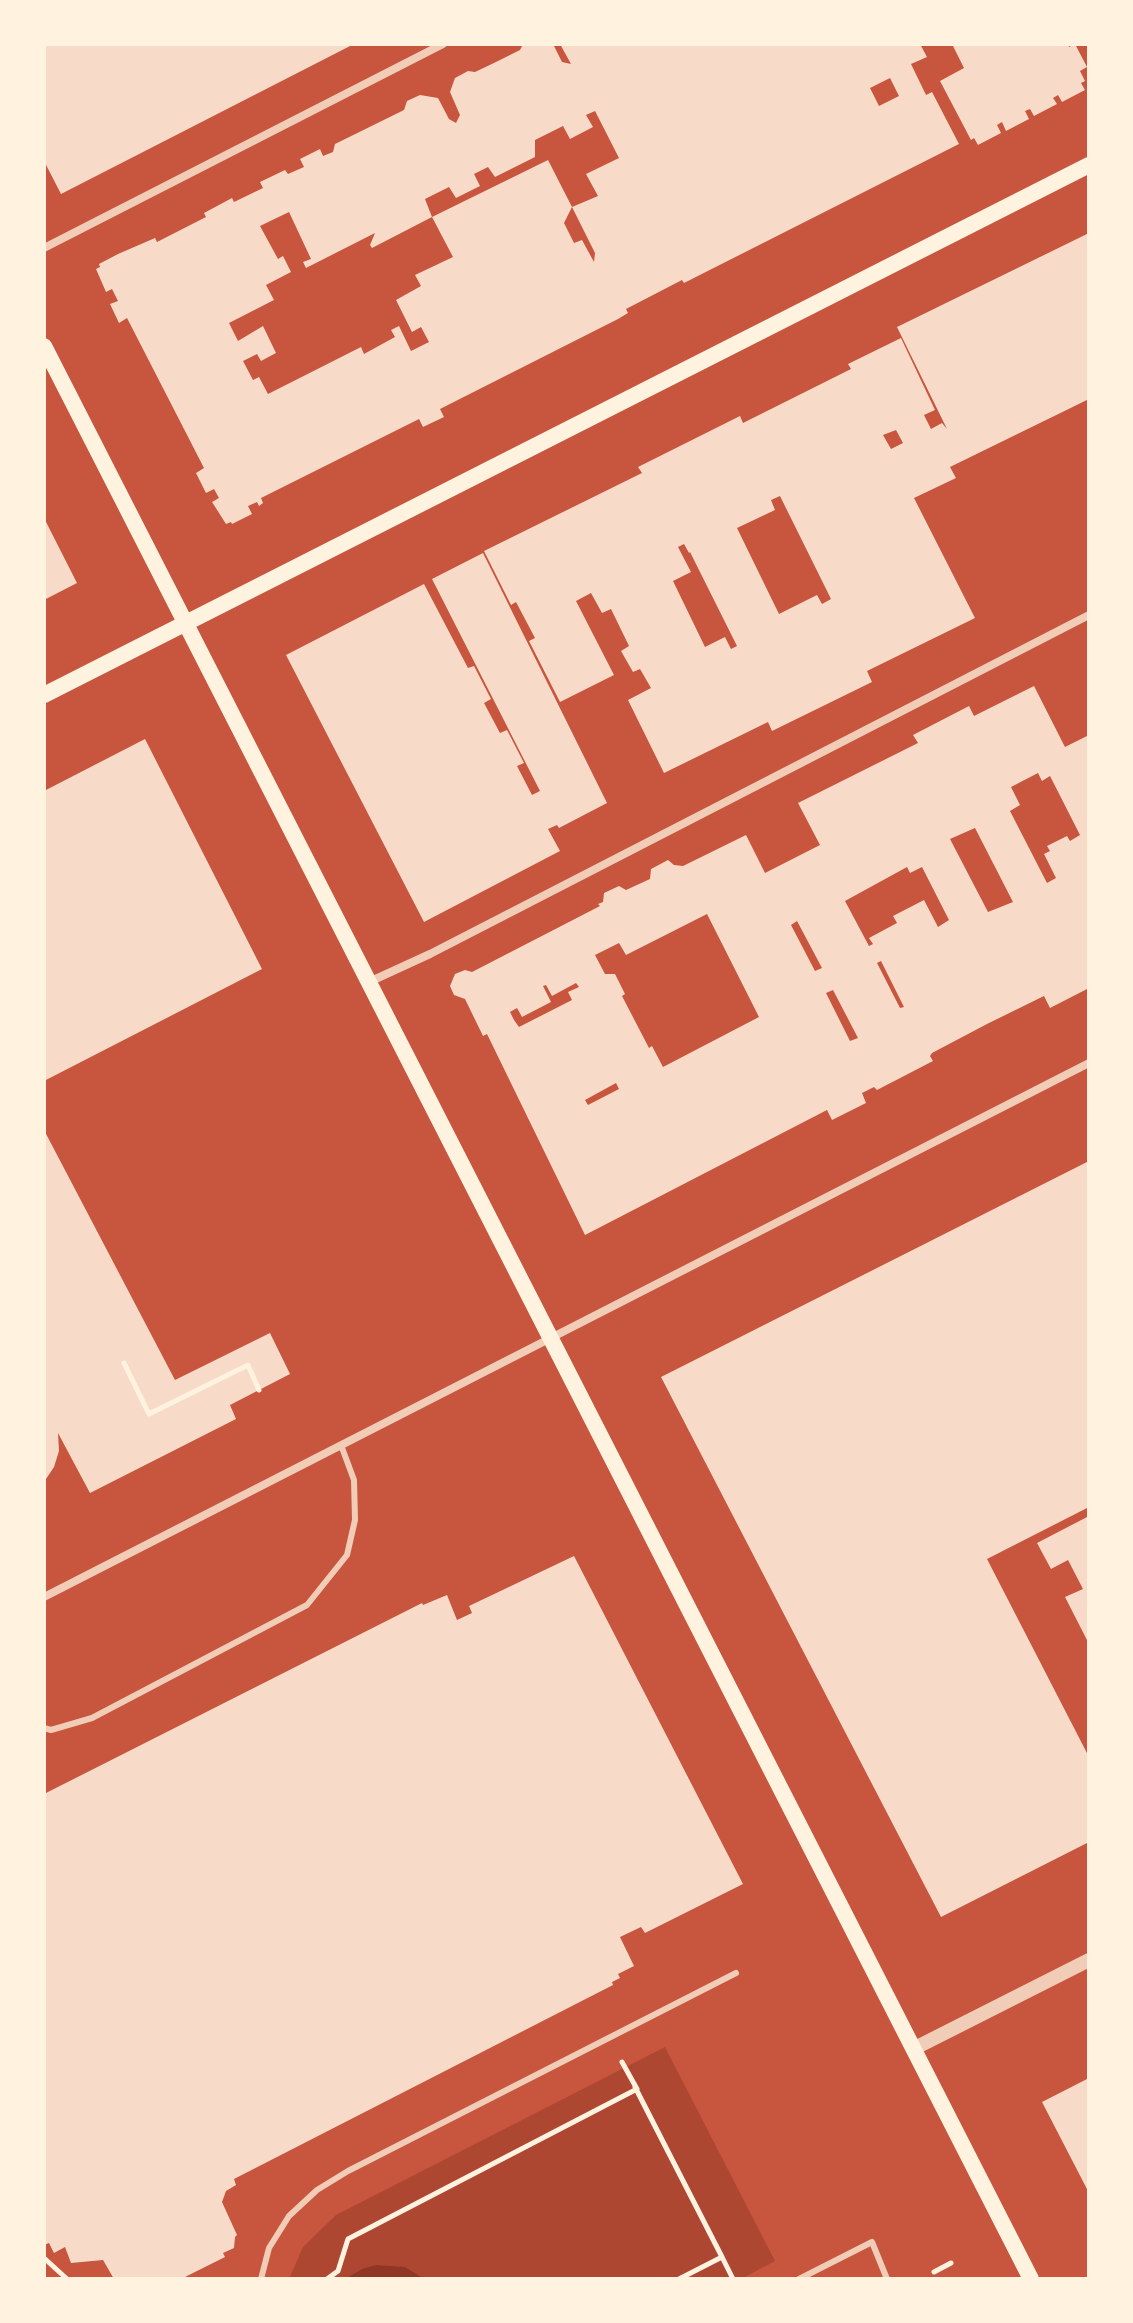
<!DOCTYPE html>
<html>
<head>
<meta charset="utf-8">
<style>
  body { margin:0 }
  #map { position:relative; width:1133px; height:2323px; overflow:hidden; background:#c8553d; font-family:Quicksand,sans-serif }
  canvas { display:block }
  .frame { position:absolute; inset:0; border:46px solid #fff3e0; pointer-events:none }
</style>
</head>
<body>
<div id="map">
<canvas width="1133" height="2323"></canvas>
<div class="frame"></div>
</div>
<script>
const ctx = document.querySelector('canvas').getContext('2d');
ctx.lineJoin = 'round';
function fillPath(path, color) { ctx.fillStyle = color; ctx.fill(path, 'evenodd'); }
const toPath = rows => new Path2D(rows.map(r => 'M' + r).join(''));
function strokePath(path, color, width, dash) { ctx.strokeStyle = color; ctx.lineWidth = width; ctx.lineCap = dash ? 'butt' : 'round'; ctx.setLineDash(dash || []); ctx.stroke(path); }
const green = toPath([
  [665,2047,775,2261,741,2279,289,2279,303,2247,336,2215]
]);
const water = toPath([
  [376,2265,405,2267,424,2279,345,2279,362,2269]
]);
const building = toPath([
  [44,44,354,44,61,194,44,161],
  [523,44,553,44,562,62,571,64,560,44,920,44,927,57,911,64,926,95,932,92,959,144,684,283,682,280,626,309,628,313,618,319,440,409,444,417,423,427,419,419,261,498,263,503,259,506,257,502,248,506,252,514,232,524,231,522,226,524,212,502,219,498,214,489,206,493,196,473,204,468,127,318,119,323,110,304,118,301,112,289,106,292,96,269,100,267,99,264,118,254,155,238,157,242,206,217,204,213,232,198,234,202,263,188,260,182,285,170,288,174,304,167,300,159,320,149,323,156,333,152,335,144,404,110,407,101,420,95,438,98,449,119,456,123,460,115,450,92,455,78,468,71,475,72,496,62,520,50],
  [890,78,899,96,879,106,870,88],
  [595,111,619,158,586,174,598,196,572,207,548,160,432,217,453,257,415,275,421,286,396,300,412,332,421,327,429,342,411,351,399,326,391,330,395,337,364,354,361,347,268,394,259,377,253,380,243,361,257,354,261,361,276,353,263,326,238,341,229,323,274,300,266,285,291,272,283,256,278,259,260,226,289,212,311,259,303,262,306,268,375,233,370,245,372,248,432,217,425,199,449,187,456,198,480,186,474,174,488,167,495,177,535,157,535,140,563,126,570,139,593,127,586,115],
  [572,207,595,253,594,262,582,240,574,243,564,223],
  [952,44,1068,44,1069,47,1075,44,1087,67,1080,71,1085,81,1081,83,1085,90,1062,102,1058,95,1053,98,1057,104,1034,116,1030,109,1025,111,1029,119,1006,131,1002,122,997,125,1001,133,978,145,974,138,971,140,940,81,964,68],
  [1089,233,1089,399,950,467,956,478,914,498,975,618,867,671,872,682,772,731,768,722,664,773,628,700,651,688,640,669,633,672,621,651,629,646,611,609,602,613,591,593,576,601,614,675,560,702,529,641,535,638,516,602,511,605,484,551,642,473,638,467,740,416,743,423,851,369,848,364,901,338,935,410,924,415,931,429,942,423,947,429,897,327],
  [896,430,903,443,891,449,883,435],
  [780,496,831,599,822,604,817,595,779,614,737,528,775,510,771,500],
  [684,544,689,553,690,552,737,646,731,649,725,637,705,647,673,581,691,572,678,547],
  [44,518,77,583,44,600],
  [483,553,607,803,559,828,557,825,548,829,560,851,424,922,286,655,424,584,468,668,474,666,491,699,484,703,500,733,507,730,524,763,517,766,532,795,540,791,432,579],
  [1034,686,1065,747,1089,735,1089,988,1050,1008,1044,996,987,1024,932,1053,930,1056,933,1061,877,1090,874,1087,862,1093,866,1103,832,1120,827,1110,585,1235,487,1034,483,1036,465,999,454,995,450,986,455,974,465,970,472,972,600,906,598,904,603,902,604,893,619,886,626,890,650,879,651,869,668,860,674,865,683,866,746,835,765,873,820,845,798,803,918,743,913,735,969,706,974,716],
  [1038,773,1042,781,1050,776,1080,835,1070,841,1067,836,1047,846,1050,851,1044,854,1056,878,1047,883,1010,811,1020,805,1011,787],
  [975,828,1013,902,988,912,950,839],
  [907,867,910,873,922,867,949,920,938,927,924,900,893,916,897,923,869,938,873,944,869,946,845,901],
  [707,914,759,1017,663,1067,652,1046,649,1048,622,996,625,994,615,974,605,974,595,955,619,943,626,955],
  [797,921,822,968,815,971,791,925],
  [881,961,904,1007,900,1008,877,963],
  [576,983,579,987,568,992,572,1000,519,1027,514,1020,510,1012,517,1008,522,1017,551,1002,543,986,546,985,552,996],
  [833,990,858,1038,850,1041,826,993],
  [616,1083,619,1089,588,1105,585,1100],
  [145,739,262,969,44,1081,44,791],
  [44,1130,175,1380,270,1333,290,1374,230,1405,236,1419,90,1493,58,1433,59,1451,54,1467,44,1482],
  [1089,1161,1089,1507,987,1559,1089,1757,1089,1842,941,1917,661,1377],
  [1089,1516,1089,1644,1065,1597,1083,1589,1068,1560,1051,1569,1037,1543],
  [574,1556,743,1884,645,1933,641,1927,620,1937,634,1966,618,1974,620,1978,612,1982,613,1985,234,2179,236,2185,226,2191,222,2202,237,2235,235,2237,234,2248,223,2253,225,2257,181,2279,114,2279,103,2260,71,2263,65,2247,54,2253,49,2243,44,2245,44,1794,422,1603,423,1605,447,1595,457,1620,472,1613,469,1606],
  [1089,2078,1089,2193,1042,2102]
]);
const path = toPath([
  [124,1363,149,1414,248,1365,259,1390],
  [635,2087,722,2257,679,2279],
  [722,2257,733,2279],
  [44,2258,67,2279],
  [934,2272,951,2263],
  [327,2279,338,2271,348,2239,637,2089,622,2062]
]);
const service = toPath([
  [44,1728,51,1730,92,1718,307,1605,347,1555,355,1520,354,1480,341,1445],
  [261,2279,269,2248,289,2216,317,2190,348,2171,736,1973],
  [799,2279,872,2242,887,2279]
]);
const minor = toPath([
  [44,248,443,44],
  [369,982,430,954,1089,615],
  [44,1597,1089,1063]
]);
const tertiary = toPath([
  [913,2049,1089,1960]
]);
const secondary = toPath([
  [44,346,1031,2279],
  [44,695,1089,165]
]);
fillPath(green, '#ae4732');
fillPath(water, '#8f3625');
fillPath(building, '#f7dbc8');
strokePath(path, '#fff3e0', 5);
strokePath(service, '#f1ccb7', 6);
strokePath(minor, '#f1ccb7', 8);
strokePath(tertiary, '#f1ccb7', 14);
strokePath(secondary, '#fff3e0', 16);
</script>
</body>
</html>
